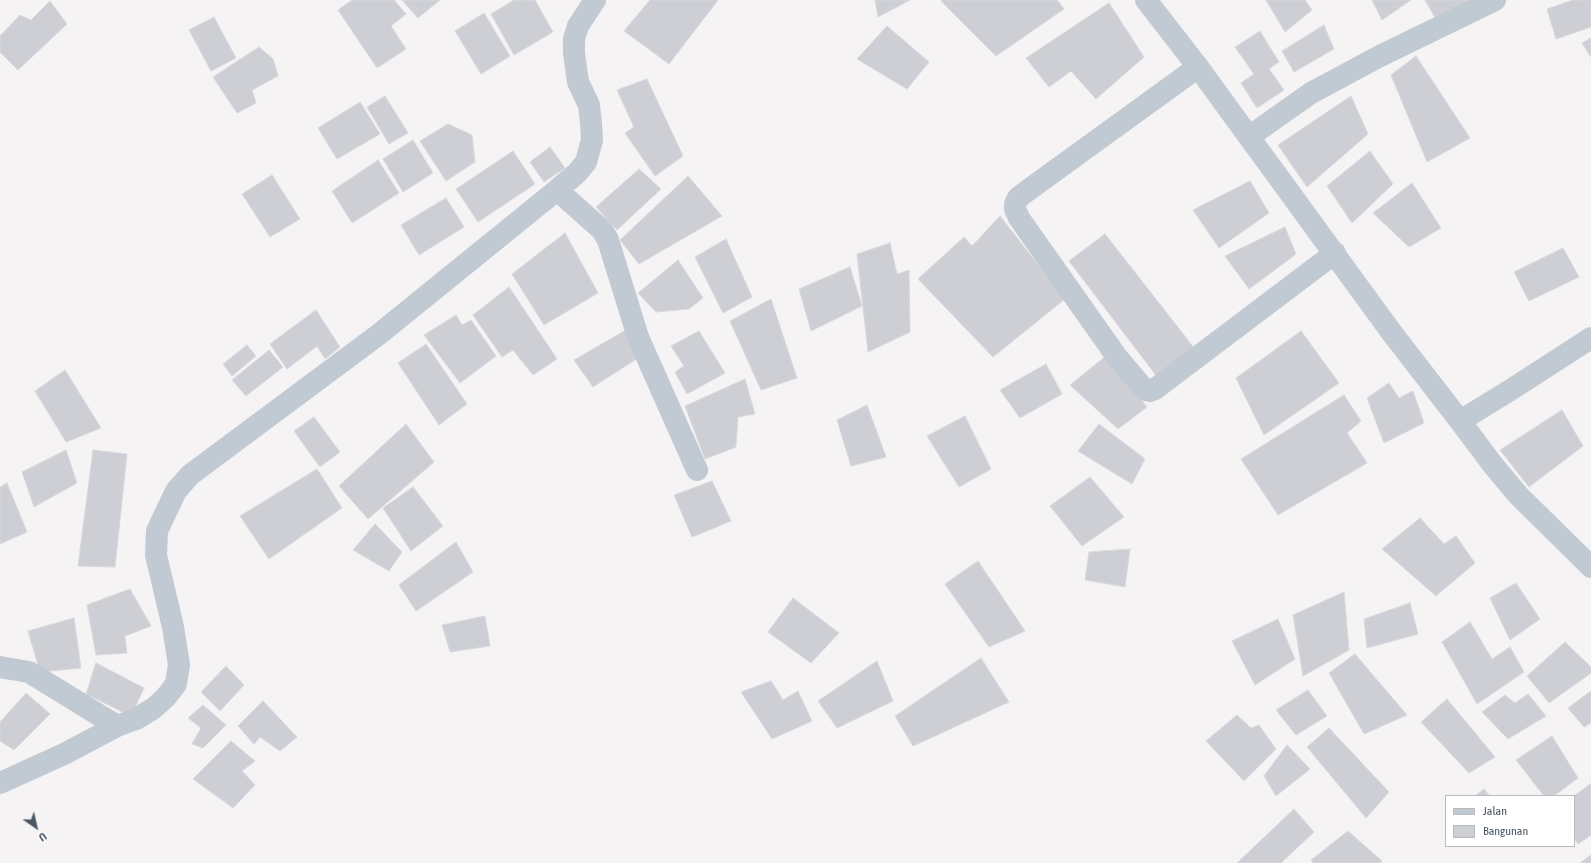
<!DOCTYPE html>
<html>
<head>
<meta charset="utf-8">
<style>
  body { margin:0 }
  #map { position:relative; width:1591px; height:863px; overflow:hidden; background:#f5f3f3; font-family:"Asap Condensed",sans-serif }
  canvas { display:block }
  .legend { position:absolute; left:1445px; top:795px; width:130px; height:52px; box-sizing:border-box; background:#fff; border:1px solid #b7bbc0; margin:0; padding:5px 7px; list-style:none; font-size:12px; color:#4a5661 }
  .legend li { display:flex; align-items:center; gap:8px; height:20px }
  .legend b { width:20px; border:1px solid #b7bbc0 }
  .north { position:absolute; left:16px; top:807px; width:40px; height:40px; -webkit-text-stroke:3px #fff; paint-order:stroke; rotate:146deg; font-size:11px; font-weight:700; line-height:16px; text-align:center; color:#4a5661 }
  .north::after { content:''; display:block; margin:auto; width:14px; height:18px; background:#4a5661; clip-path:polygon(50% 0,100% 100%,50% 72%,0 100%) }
</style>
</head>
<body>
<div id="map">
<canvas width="1591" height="863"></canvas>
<ul class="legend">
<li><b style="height:5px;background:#c1cad2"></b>Jalan</li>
<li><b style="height:11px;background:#cdcfd5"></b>Bangunan</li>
</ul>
<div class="north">U</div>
</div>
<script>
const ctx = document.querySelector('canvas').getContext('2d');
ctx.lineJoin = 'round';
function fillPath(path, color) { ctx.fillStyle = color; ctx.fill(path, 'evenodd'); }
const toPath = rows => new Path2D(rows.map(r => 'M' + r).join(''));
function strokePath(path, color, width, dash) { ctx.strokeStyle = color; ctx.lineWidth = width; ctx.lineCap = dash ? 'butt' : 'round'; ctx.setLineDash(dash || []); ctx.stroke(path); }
const building = toPath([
  [352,0,394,0,406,14,391,26,406,49,377,68,338,10,352,0],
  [402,0,440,0,418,18,402,0],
  [514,0,535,0,553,32,514,55,491,14,514,0],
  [650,0,718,0,669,64,624,31,650,0],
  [875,0,910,0,878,17,875,0],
  [942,0,1057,0,1064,9,996,56,941,1,942,0],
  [1266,0,1305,0,1312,10,1285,32,1266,0],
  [1372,0,1411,0,1382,20,1372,0],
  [1425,0,1471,0,1437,21,1425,0],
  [1573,0,1591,0,1591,27,1556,39,1547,9,1573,0],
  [50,1,67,24,18,70,0,52,0,36,20,15,31,20,50,1],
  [1109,3,1144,57,1096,99,1071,71,1049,87,1026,58,1109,3],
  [484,13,510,56,481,74,455,31,484,13],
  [214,17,236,58,211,71,189,30,214,17],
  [1324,25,1334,49,1294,72,1282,51,1324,25],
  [887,26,929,62,907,89,857,59,887,26],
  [1260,31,1279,62,1269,69,1284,90,1257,108,1241,83,1254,74,1235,47,1260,31],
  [1591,38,1591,57,1582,43,1591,38],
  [259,47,273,59,278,76,252,90,256,103,237,113,213,77,259,47],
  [1416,56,1470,138,1427,162,1391,75,1416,56],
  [647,79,683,156,655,176,625,133,634,127,617,90,647,79],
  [385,96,408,133,389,144,367,107,385,96],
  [1351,96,1368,134,1307,187,1278,145,1351,96],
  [360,102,380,134,337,159,318,128,360,102],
  [448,124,472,135,475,162,446,181,420,141,448,124],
  [413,140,433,173,403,192,383,159,413,140],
  [550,147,565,168,544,182,530,162,550,147],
  [513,151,535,184,478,222,456,189,513,151],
  [1370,151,1393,184,1352,223,1327,186,1370,151],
  [378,160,399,193,352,223,332,191,378,160],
  [639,169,661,189,617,230,596,207,639,169],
  [272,175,300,219,270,237,242,194,272,175],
  [688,176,722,216,639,264,620,240,688,176],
  [1250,181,1269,213,1219,248,1193,210,1250,181],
  [1412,183,1441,228,1409,247,1373,213,1412,183],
  [446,198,464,227,419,255,401,225,446,198],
  [1000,216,1065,299,993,357,918,279,964,237,972,246,1000,216],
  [1285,227,1296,254,1249,289,1225,256,1285,227],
  [565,233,598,293,544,325,512,274,565,233],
  [1105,234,1195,349,1158,378,1069,261,1105,234],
  [726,239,752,297,723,313,695,257,726,239],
  [890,243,897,274,909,270,910,332,868,352,857,254,890,243],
  [1563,248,1579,277,1529,301,1514,272,1563,248],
  [678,260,703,298,689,309,656,312,638,293,678,260],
  [850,267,862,306,811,331,799,289,850,267],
  [509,287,557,359,533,375,513,350,502,357,473,315,509,287],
  [771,299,797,378,761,390,730,321,771,299],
  [316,310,340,347,325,359,317,346,287,369,270,344,316,310],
  [456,315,462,325,471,320,496,356,460,383,424,335,456,315],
  [626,330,638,358,593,387,574,360,626,330],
  [699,331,725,373,687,394,675,372,684,366,671,346,699,331],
  [1301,331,1339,383,1264,435,1236,378,1301,331],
  [426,344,467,404,439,425,398,363,426,344],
  [247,345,256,356,232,376,223,364,247,345],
  [269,350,283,367,246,396,232,380,269,350],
  [1106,356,1147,407,1118,429,1070,385,1106,356],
  [1046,364,1062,394,1020,418,1000,390,1046,364],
  [65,370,101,428,66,442,35,391,65,370],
  [745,379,755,414,738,417,736,447,705,459,685,406,745,379],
  [1389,383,1399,398,1413,391,1424,423,1384,443,1367,398,1389,383],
  [1344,395,1361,421,1347,433,1367,463,1278,515,1241,459,1344,395],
  [867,405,886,457,851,466,837,420,867,405],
  [1562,410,1583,446,1529,487,1500,450,1562,410],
  [965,416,991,469,959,487,927,436,965,416],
  [314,417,340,452,320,467,294,431,314,417],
  [406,424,434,462,368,519,339,486,406,424],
  [1099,424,1145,459,1132,484,1078,451,1099,424],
  [66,450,77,483,34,507,22,472,66,450],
  [93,450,127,454,115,567,78,566,93,450],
  [317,469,342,508,269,559,240,516,317,469],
  [1090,477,1124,517,1082,546,1050,506,1090,477],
  [712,481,731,521,692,537,674,495,712,481],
  [7,483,27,532,0,544,0,487,7,483],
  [413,487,443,526,411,551,383,508,413,487],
  [1420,518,1444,544,1456,536,1475,563,1436,596,1382,549,1420,518],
  [375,524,402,552,389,571,353,550,375,524],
  [456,542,473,572,416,611,399,585,456,542],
  [1130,549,1125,587,1085,580,1089,552,1130,549],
  [978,561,1025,631,989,647,945,584,978,561],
  [1516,583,1540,619,1510,640,1490,598,1516,583],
  [130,589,151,626,125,636,127,653,96,655,87,605,130,589],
  [1344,592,1349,650,1303,676,1293,615,1344,592],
  [793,598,839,633,811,663,768,632,793,598],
  [1410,603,1418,634,1367,648,1364,619,1410,603],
  [485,616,490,646,450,652,442,625,485,616],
  [74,618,81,668,40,672,28,631,74,618],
  [1278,619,1295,659,1255,685,1232,641,1278,619],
  [1470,622,1492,659,1510,647,1524,672,1477,704,1442,642,1470,622],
  [1565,642,1591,667,1591,673,1549,703,1527,676,1565,642],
  [1355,654,1407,715,1364,734,1329,673,1355,654],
  [981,658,1009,702,913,746,895,716,981,658],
  [877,661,893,701,837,728,818,701,877,661],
  [96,663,144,688,131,716,86,694,96,663],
  [226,666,244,685,220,711,201,692,226,666],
  [771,681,783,700,798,691,812,721,772,739,741,692,771,681],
  [1308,690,1327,716,1296,735,1276,710,1308,690],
  [1591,691,1591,723,1584,727,1568,708,1591,691],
  [26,693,50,714,14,750,0,741,0,722,26,693],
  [1528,694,1546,716,1508,739,1482,712,1505,695,1515,703,1528,694],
  [1447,699,1495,757,1469,773,1421,722,1447,699],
  [263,701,297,737,280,751,260,737,254,744,238,726,263,701],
  [203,705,226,725,203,748,192,744,201,728,188,718,203,705],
  [1237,715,1251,728,1259,725,1276,749,1244,781,1206,741,1237,715],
  [1329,728,1389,792,1366,818,1307,747,1329,728],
  [1552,736,1578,778,1554,796,1544,796,1516,760,1552,736],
  [231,741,255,761,242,771,255,785,233,808,193,779,231,741],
  [1287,745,1310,769,1276,796,1264,776,1287,745],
  [1590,784,1591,786,1591,835,1578,844,1574,838,1574,796,1590,784],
  [1484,789,1490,796,1475,796,1484,789],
  [1294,809,1314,832,1281,863,1237,863,1294,809],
  [1348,831,1382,861,1379,863,1313,863,1311,860,1348,831],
  [1591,855,1591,863,1580,863,1591,855]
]);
const street = toPath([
  [1146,0,1198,67,1392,333,1460,421,1512,389,1591,338],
  [1198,67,1027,191,1018,198,1015,204,1015,209,1019,218,1117,357,1145,390,1150,391,1155,389,1335,253],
  [1250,136,1311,93,1380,56,1495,0],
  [557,190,602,230,608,240,638,337,697,470],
  [1460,421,1493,465,1518,495,1591,567],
  [0,667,29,672,117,726],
  [0,783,64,754,117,726,136,719,154,708,166,697,176,684,179,665,173,627,156,555,157,531,176,491,190,475,378,335,557,190,577,173,586,162,592,140,591,123,589,105,578,82,574,53,574,39,578,26,595,0]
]);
fillPath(building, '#cdcfd5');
strokePath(building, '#d7d9de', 1);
strokePath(street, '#c1cad2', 22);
</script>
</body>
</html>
